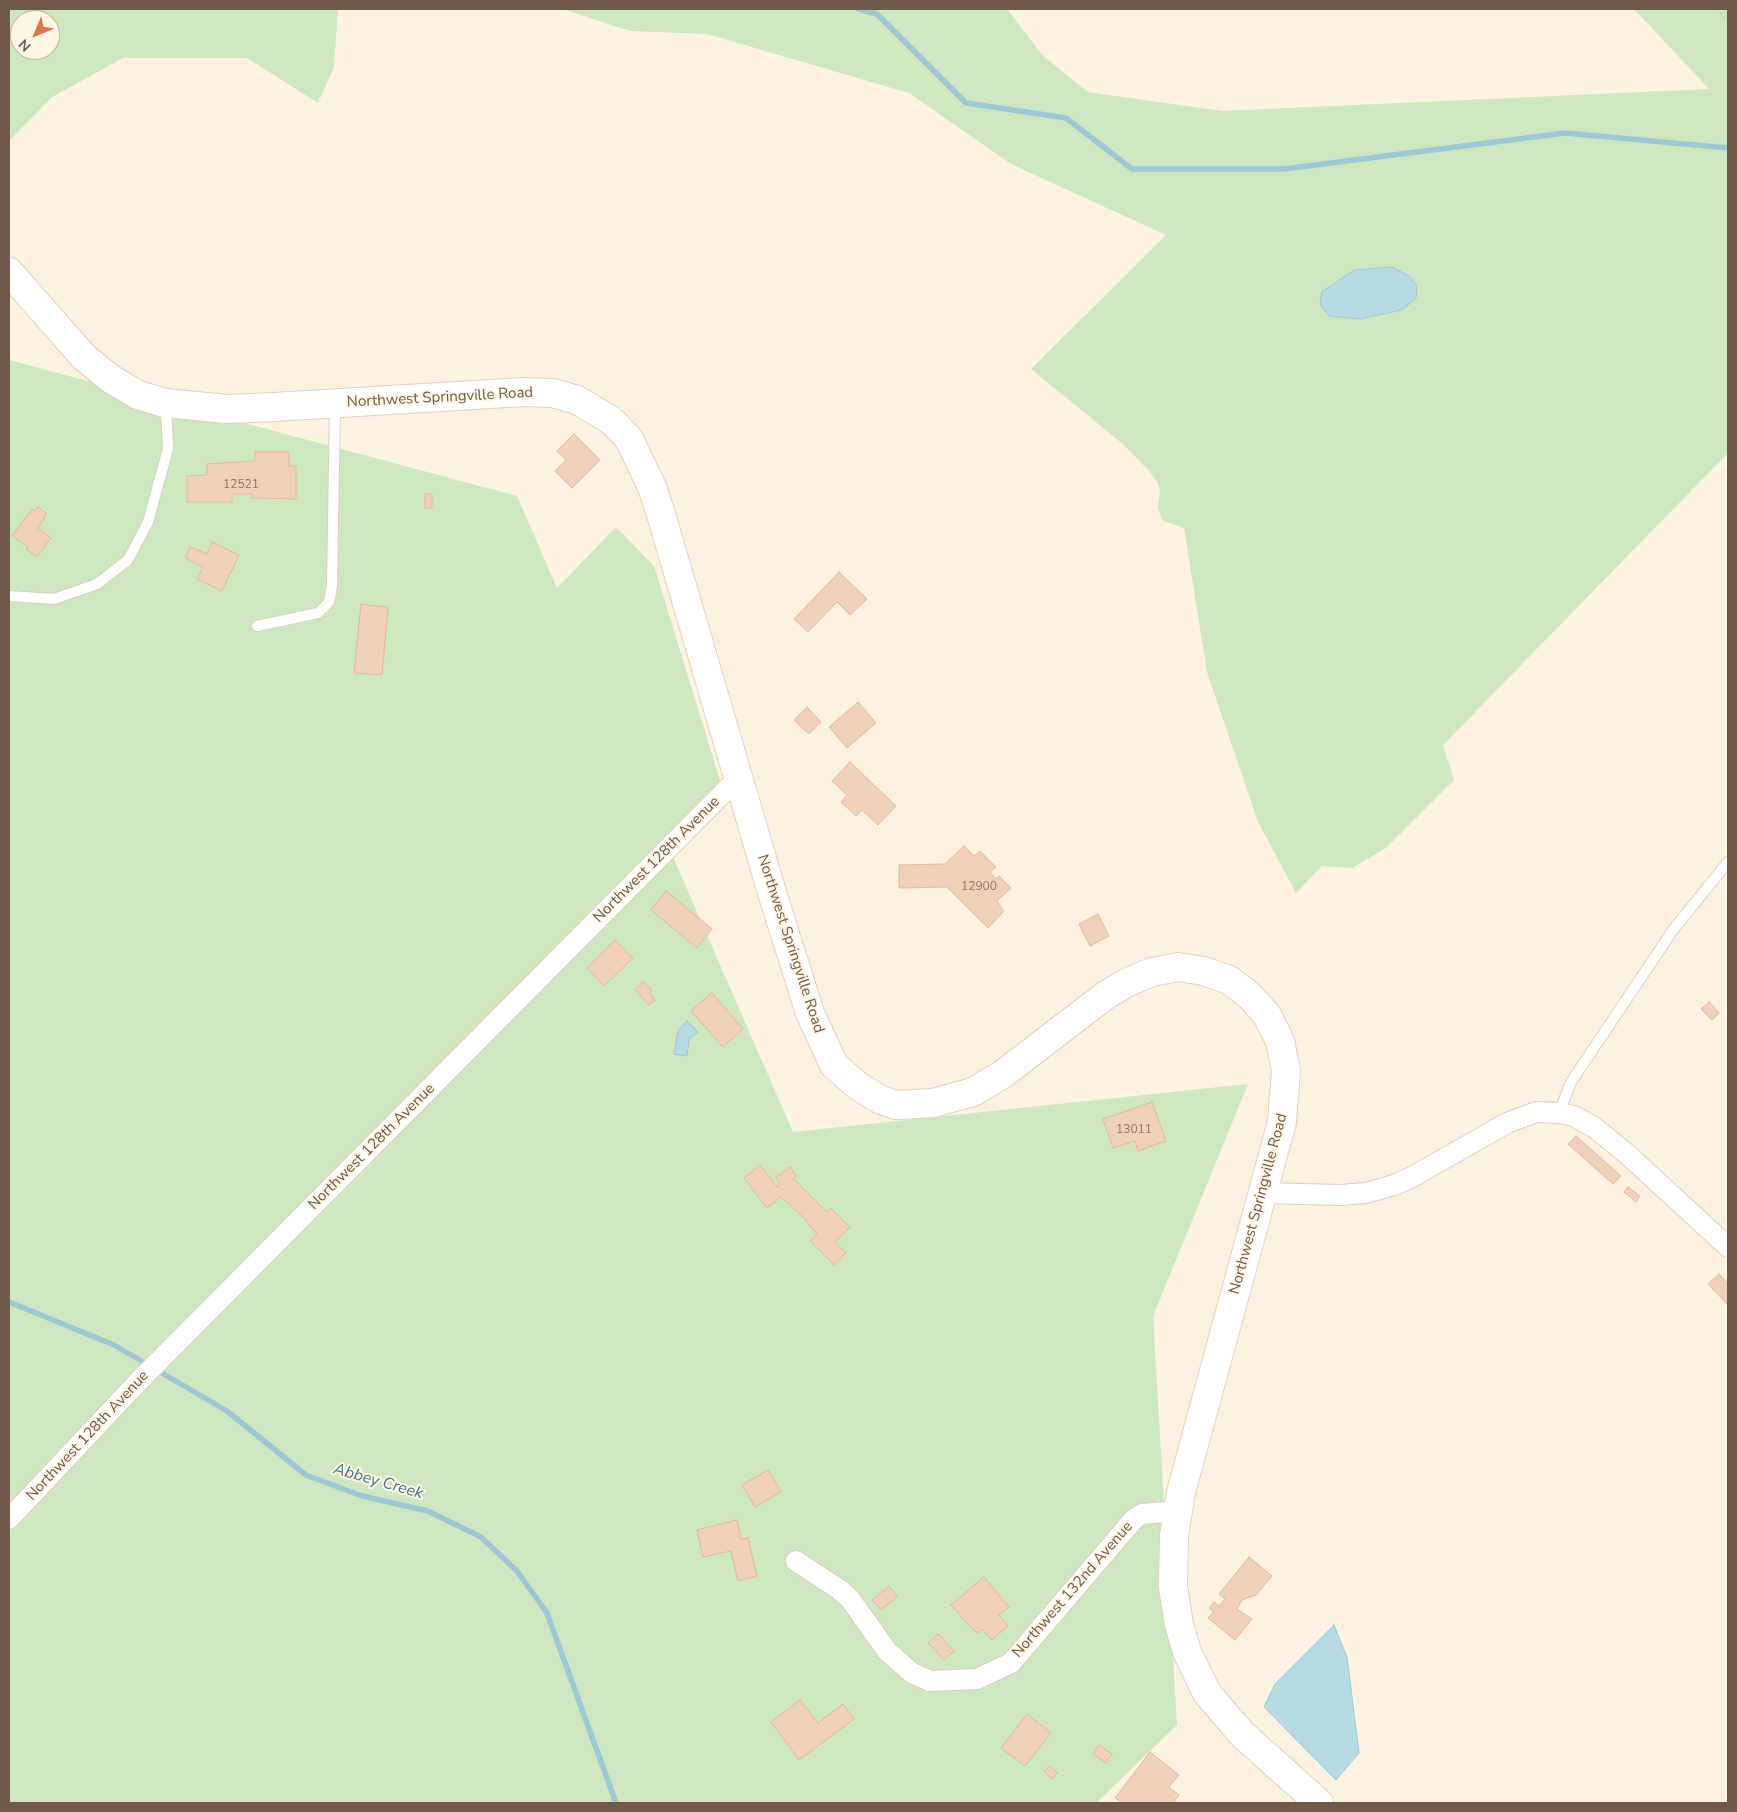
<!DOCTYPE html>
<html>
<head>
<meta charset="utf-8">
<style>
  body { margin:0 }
  #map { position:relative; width:1737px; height:1812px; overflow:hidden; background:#fbf2e1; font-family:"Nunito Sans",sans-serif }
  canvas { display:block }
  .frame { position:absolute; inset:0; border:10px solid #70594a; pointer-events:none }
  .north { position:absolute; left:10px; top:10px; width:50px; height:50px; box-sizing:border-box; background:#fef6e7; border:1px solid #c5b7a8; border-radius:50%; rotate:225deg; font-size:14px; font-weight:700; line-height:20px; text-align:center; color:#70594a }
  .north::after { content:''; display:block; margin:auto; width:18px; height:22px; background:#df734c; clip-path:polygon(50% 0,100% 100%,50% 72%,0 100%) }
</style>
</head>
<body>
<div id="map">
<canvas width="1737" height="1812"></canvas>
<div class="frame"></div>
<div class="north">N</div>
</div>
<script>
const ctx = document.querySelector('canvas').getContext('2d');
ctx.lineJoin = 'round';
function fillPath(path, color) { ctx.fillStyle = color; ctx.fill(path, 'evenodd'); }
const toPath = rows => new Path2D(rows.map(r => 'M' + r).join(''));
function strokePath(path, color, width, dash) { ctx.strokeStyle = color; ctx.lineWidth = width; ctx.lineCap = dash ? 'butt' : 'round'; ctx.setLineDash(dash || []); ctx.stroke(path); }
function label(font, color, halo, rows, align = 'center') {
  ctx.font = font + ' "Nunito Sans",sans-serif'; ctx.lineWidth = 4; ctx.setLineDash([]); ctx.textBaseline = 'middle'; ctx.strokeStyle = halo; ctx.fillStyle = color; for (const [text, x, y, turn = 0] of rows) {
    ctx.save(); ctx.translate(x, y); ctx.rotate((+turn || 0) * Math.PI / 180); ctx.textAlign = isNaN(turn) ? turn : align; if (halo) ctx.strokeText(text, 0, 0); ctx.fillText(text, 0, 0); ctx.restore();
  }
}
const green = toPath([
  [9,9,338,9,334,67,318,103,247,58,123,58,52,97,9,141],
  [20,20,50,20,50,50,20,50],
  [563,9,1007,9,1043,56,1088,92,1222,111,1709,89,1634,9,1728,9,1728,453,1443,745,1454,780,1386,848,1352,868,1322,866,1296,893,1258,822,1207,672,1184,528,1162,520,1158,508,1160,492,1158,483,1149,471,1124,445,1031,369,1166,235,1011,164,909,93,707,34,630,31],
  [9,360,517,496,557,588,616,527,654,566,721,784,666,841,793,1132,1248,1084,1153,1316,1177,1725,1096,1803,9,1803]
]);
const water = toPath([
  [1392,267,1409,276,1417,286,1416,298,1402,310,1360,319,1329,316,1320,304,1322,292,1354,270,1392,267],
  [687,1021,698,1032,689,1039,687,1056,674,1054,678,1031,687,1021],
  [1334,1625,1347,1657,1359,1753,1336,1780,1264,1707,1275,1684,1334,1625]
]);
const stream = toPath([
  [858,9,877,14,966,103,1066,118,1132,169,1284,169,1565,133,1728,148],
  [9,1302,114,1345,227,1411,306,1475,362,1496,428,1511,481,1537,517,1571,547,1613,616,1803]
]);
const building = toPath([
  [574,434,600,460,572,488,555,471,566,460,557,451,574,434],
  [255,452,289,452,289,466,296,466,296,499,252,498,252,494,232,494,232,502,187,502,187,476,207,475,207,464,255,461,255,452],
  [425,494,432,494,432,508,425,508,425,494],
  [38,507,47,514,38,528,51,538,37,557,26,549,28,547,12,536,32,509,35,511,38,507],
  [212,542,239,555,222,591,197,579,203,567,185,558,190,547,207,554,212,542],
  [839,572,867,599,850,615,837,602,808,632,794,619,839,572],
  [361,604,388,607,382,675,354,673,361,604],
  [858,702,876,723,847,748,829,727,858,702],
  [807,707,821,722,809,734,794,720,807,707],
  [850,762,896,806,878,825,862,810,856,816,841,802,847,795,832,781,850,762],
  [964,846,974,856,980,851,996,867,990,872,996,879,999,876,1011,888,997,901,1004,911,988,928,947,887,899,888,899,865,945,864,964,846],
  [666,891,712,929,697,948,651,910,666,891],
  [1098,914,1109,936,1090,946,1079,924,1098,914],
  [615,940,633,958,604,986,587,968,615,940],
  [643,982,652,990,649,993,655,1000,649,1005,635,990,643,982],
  [712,993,743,1029,723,1047,691,1011,712,993],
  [1709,1002,1719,1013,1712,1020,1701,1009,1709,1002],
  [1152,1102,1166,1141,1138,1151,1135,1141,1113,1148,1103,1119,1152,1102],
  [1576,1136,1621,1176,1613,1184,1568,1144,1576,1136],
  [760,1165,777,1187,780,1184,776,1177,790,1167,796,1176,793,1178,827,1212,831,1208,850,1227,835,1242,846,1253,834,1265,810,1241,817,1234,803,1217,781,1197,767,1208,744,1178,760,1165],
  [1628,1187,1640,1196,1636,1202,1624,1192,1628,1187],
  [1719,1274,1728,1284,1728,1305,1708,1284,1719,1274],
  [768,1470,781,1492,755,1507,742,1485,768,1470],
  [737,1520,741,1539,748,1538,757,1576,738,1581,731,1551,703,1557,697,1530,737,1520],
  [1249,1557,1272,1576,1256,1595,1242,1600,1237,1609,1252,1619,1235,1640,1208,1618,1214,1612,1209,1608,1214,1602,1219,1606,1225,1599,1219,1594,1249,1557],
  [984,1577,1009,1607,999,1615,1008,1626,992,1640,982,1629,978,1633,972,1629,951,1605,984,1577],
  [889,1586,897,1597,881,1610,872,1600,889,1586],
  [938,1634,954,1651,944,1660,928,1643,938,1634],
  [800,1700,818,1723,843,1704,854,1719,799,1760,771,1722,800,1700],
  [1027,1714,1051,1733,1025,1766,1001,1748,1027,1714],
  [1099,1745,1112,1754,1106,1763,1093,1754,1099,1745],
  [1150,1752,1179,1775,1169,1787,1179,1795,1173,1803,1123,1803,1115,1798,1150,1752],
  [1050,1766,1057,1773,1052,1779,1044,1771,1050,1766]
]);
const path = toPath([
  [1718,9,1728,22]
]);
const lane = toPath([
  [9,596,54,599,97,584,128,560,148,522,168,449,166,404],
  [257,626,318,613,329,602,332,586,335,405],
  [1559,1113,1571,1082,1673,930,1728,862]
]);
const street = toPath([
  [1263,1193,1341,1195,1366,1193,1394,1185,1412,1177,1507,1123,1536,1112,1559,1113,1574,1116,1595,1128,1627,1154,1728,1247],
  [9,1519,136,1384,738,778],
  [796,1561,840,1590,850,1599,887,1651,912,1673,930,1681,977,1679,1011,1663,1134,1519,1142,1514,1177,1511]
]);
const secondary = toPath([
  [9,272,84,357,111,379,138,395,165,403,227,409,274,407,524,392,553,393,577,400,612,421,629,439,652,487,660,511,773,896,810,1013,834,1065,858,1086,881,1100,896,1105,933,1103,973,1092,1003,1074,1106,995,1128,982,1152,972,1178,967,1204,971,1229,980,1249,995,1267,1015,1280,1041,1286,1070,1282,1122,1181,1492,1174,1536,1173,1587,1179,1624,1187,1652,1207,1693,1242,1734,1319,1803]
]);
const numberNames = [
  ["12521",241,485],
  ["12900",979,887],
  ["13011",1134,1130]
];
const streetNames = [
  ["Northwest Springville Road",440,398,-3],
  ["Northwest 128th Avenue",657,860,-45],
  ["Northwest Springville Road",790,944,72],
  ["Northwest 128th Avenue",372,1147,-45],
  ["Northwest Springville Road",1259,1204,-75],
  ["Northwest 128th Avenue",88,1436,-47],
  ["Northwest 132nd Avenue",1073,1590,-49]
];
const waterNames = [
  ["Abbey Creek",378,1482,16]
];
fillPath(green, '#cfe7c1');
fillPath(water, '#b7dbe3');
strokePath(water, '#9ec9d4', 1);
strokePath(stream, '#9ec9d4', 5.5);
fillPath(building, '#efd1ba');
strokePath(building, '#e0b99c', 1);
strokePath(lane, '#decebe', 12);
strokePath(street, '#decebe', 22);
strokePath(secondary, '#e3d0bc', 30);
strokePath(path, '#d3b59e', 3, [1, 4]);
strokePath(lane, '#fff', 10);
strokePath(street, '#fff', 20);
strokePath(secondary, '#fff', 28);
label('12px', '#907766', null, numberNames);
label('15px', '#70594a', '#fef6e7', streetNames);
label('italic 16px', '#457683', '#fef6e7', waterNames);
</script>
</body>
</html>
